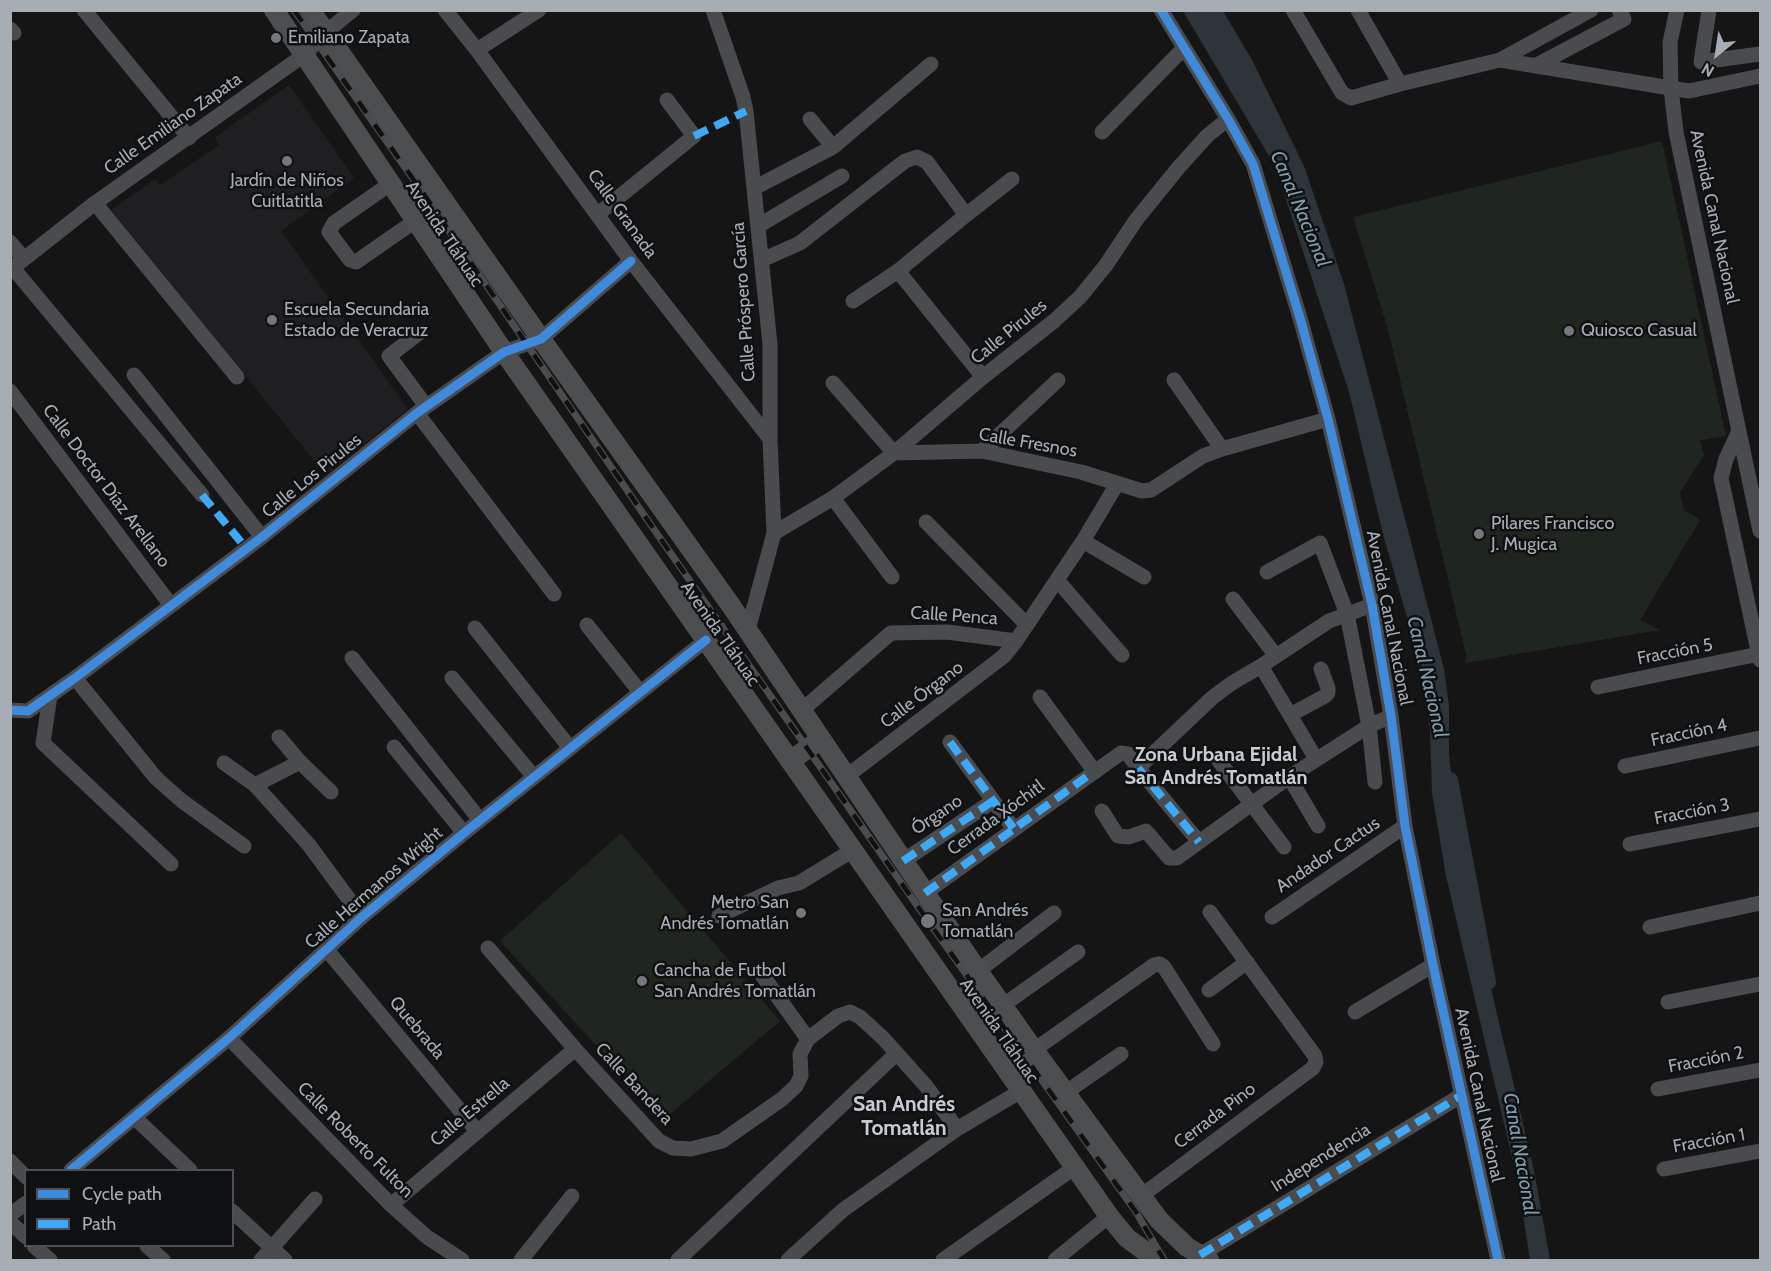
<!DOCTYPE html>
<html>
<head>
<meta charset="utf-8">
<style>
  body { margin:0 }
  #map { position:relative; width:1771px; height:1271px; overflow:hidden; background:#151515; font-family:Cabin,sans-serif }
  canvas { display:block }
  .frame { position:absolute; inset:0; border:12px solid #a7adb5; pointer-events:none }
  .legend { position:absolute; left:24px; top:1169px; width:210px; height:78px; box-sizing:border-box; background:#0f1011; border:2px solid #4c4f53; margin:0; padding:8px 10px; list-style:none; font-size:18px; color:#a7adb5 }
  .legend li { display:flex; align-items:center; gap:12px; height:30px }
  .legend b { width:30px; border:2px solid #4c4f53 }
  .north { position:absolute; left:1687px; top:24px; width:60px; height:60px; -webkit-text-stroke:4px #0f1011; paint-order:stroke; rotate:210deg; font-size:16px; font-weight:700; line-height:24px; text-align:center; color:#a7adb5 }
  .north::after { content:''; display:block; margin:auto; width:21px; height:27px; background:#a7adb5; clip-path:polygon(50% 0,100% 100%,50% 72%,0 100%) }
</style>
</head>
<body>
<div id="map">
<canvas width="1771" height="1271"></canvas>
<div class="frame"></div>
<ul class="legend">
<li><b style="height:8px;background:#408adc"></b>Cycle path</li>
<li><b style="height:8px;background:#3fa9f5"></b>Path</li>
</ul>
<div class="north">N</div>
</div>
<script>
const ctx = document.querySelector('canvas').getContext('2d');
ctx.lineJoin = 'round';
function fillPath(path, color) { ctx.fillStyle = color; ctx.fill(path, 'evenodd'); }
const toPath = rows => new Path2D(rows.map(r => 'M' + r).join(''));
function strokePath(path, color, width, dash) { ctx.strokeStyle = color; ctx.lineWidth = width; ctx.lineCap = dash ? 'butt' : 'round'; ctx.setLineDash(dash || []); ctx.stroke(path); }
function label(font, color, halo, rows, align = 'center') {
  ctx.font = font + ' Cabin,sans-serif'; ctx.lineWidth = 5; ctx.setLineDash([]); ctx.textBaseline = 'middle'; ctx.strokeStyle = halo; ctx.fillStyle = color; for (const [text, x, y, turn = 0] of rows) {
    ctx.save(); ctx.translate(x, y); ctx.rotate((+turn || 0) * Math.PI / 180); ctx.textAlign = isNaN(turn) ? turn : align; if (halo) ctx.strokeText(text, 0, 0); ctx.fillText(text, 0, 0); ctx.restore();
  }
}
const built = toPath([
  [289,85,354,178,281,231,408,409,326,475,111,210,155,179,160,185,219,145,215,137]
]);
const green = toPath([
  [1662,141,1726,436,1700,440,1704,455,1680,492,1684,510,1700,520,1640,620,1660,630,1465,663,1466,654,1387,326,1353,217],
  [621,833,780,1021,664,1119,500,941]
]);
const water = toPath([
  [1183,11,1223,11,1252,60,1304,166,1344,284,1444,669,1449,706,1449,754,1455,814,1464,875,1534,1170,1550,1260,1530,1260,1518,1183,1446,876,1432,793,1430,732,1423,672,1384,538,1349,392,1275,166]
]);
const canal = toPath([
  [1450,780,1488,982]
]);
const minor = toPath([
  [84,10,189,138],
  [445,10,477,50,631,261,770,439],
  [713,10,743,97,746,111,770,344,770,439,774,533,748,630],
  [1161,10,1228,119,1253,164,1300,318,1328,419,1372,605,1391,716,1405,826,1433,965,1498,1260],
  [1293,10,1342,93,1351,98,1400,84],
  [1358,10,1400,84,1500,60,1689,91,1760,76],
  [1677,10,1670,42,1671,89,1676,132,1760,531],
  [1709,10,1701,62,1760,54],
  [10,29,14,33],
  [477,50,539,10],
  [1500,60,1591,10],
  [1535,66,1624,19,1619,10],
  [810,119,833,147],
  [1102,132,1184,48],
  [390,184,334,223,329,232,350,260,356,262,415,221],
  [754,188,833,147,931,64],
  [95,203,237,377],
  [598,214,694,136,667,100],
  [966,215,1012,179],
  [758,226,842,176],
  [10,242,24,259],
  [762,260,800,243,905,161,917,157,927,162,966,215,898,271,853,301],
  [13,268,202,495],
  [10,270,95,203,304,55,325,33,353,10],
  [898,271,983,377],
  [419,333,389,356,426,406],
  [134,375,262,537],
  [1174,380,1222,449],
  [833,383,894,453,982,451,1081,472,1142,491,1151,490,1203,456,1222,449,1328,419],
  [10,391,170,604],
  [417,413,554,594],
  [1739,431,1726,459,1721,478,1760,660],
  [982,451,1058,380],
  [833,498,892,577],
  [926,522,1027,625],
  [774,533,833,498,894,453,983,377,1054,321,1080,297,1106,265,1136,220,1179,167,1207,136,1228,119],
  [1083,541,1144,577],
  [1267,572,1320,543,1347,614,1369,726,1375,782],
  [1057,580,1122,655],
  [1233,599,1276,656],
  [587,625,640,692],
  [475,628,570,748],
  [352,658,480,820],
  [1261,666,1316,759],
  [75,678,156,778,182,801,244,846],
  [452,678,534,777],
  [1598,687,1759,654],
  [50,696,43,743,171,864],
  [1040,697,1095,772],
  [10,710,28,711,75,678,262,537,417,413,504,352,541,339,631,261],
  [802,710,891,633,947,632,1016,641],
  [1290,715,1325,696,1328,693,1328,688,1321,669],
  [279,737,300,762,331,792],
  [950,742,1014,829],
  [394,747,464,833],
  [1219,761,1284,847],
  [224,763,255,785,309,845,362,917],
  [1625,766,1760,738],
  [1138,768,1199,842],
  [847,776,1004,656,1016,641,1083,541,1117,484],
  [1289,777,1318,826],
  [255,785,300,762],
  [1102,811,1118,836,1129,837,1146,831,1169,858,1177,858,1289,777,1369,726,1391,716],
  [1630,844,1760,819],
  [903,861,993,801],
  [925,893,1121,753,1128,754,1138,768,1213,697,1232,683,1261,666,1329,621,1372,605],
  [719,916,778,888,799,883,853,850],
  [1272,917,1405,826],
  [1650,927,1760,903],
  [488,948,575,1049,659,1141,673,1148,691,1149,722,1141,782,1099,796,1086,801,1076,800,1054,808,1039,838,1016,850,1012,860,1017,883,1038,926,1086,957,1129],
  [327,950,477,1131],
  [978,971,1054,913],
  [762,975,808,1039],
  [1209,990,1247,962],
  [1668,1002,1760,984],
  [1002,1006,1078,952],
  [1355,1012,1433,965],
  [229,1038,391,1205,427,1237,462,1260],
  [1034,1050,1154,965,1160,964,1164,967,1213,1044],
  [1658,1089,1760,1070],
  [1065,1093,1121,1054],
  [135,1118,190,1170],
  [10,1161,26,1177],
  [1664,1169,1760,1151],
  [71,1170,229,1038,362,917,464,833,706,640],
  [1141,1196,1313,1068,1316,1062,1315,1056,1210,912],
  [391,1205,575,1049],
  [232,1211,285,1260],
  [10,1215,26,1203],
  [10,1222,26,1237],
  [34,1246,50,1260],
  [147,1246,163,1260],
  [1200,1255,1462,1095],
  [261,1260,315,1199],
  [521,1260,572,1196],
  [678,1260,896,1054],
  [788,1260,843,1210,957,1129,1021,1091],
  [943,1260,1075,1167],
  [1055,1260,1109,1216]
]);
const major = toPath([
  [274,10,504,352,1109,1216,1127,1238,1157,1260],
  [310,10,541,339,732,607,978,971,1034,1050,1159,1220,1187,1247,1209,1260],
  [790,761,821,739]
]);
const rail = toPath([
  [294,10,423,193,653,528,928,921,1136,1212,1164,1260]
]);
const quiet = toPath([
  [694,136,746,111],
  [202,495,246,548],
  [950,742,1014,829],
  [1138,768,1199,842],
  [903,861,993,801],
  [925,893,1089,775],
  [1200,1255,1462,1095]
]);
const cycleway = toPath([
  [1161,10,1228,119,1253,164,1300,318,1328,419,1372,605,1391,716,1405,826,1433,965,1498,1260],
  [10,710,28,711,75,678,262,537,417,413,504,352,541,339,631,261],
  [71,1170,229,1038,362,917,464,833,706,640]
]);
const markers = [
  [276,38,6,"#74787d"],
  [287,161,6,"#74787d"],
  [272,320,6,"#74787d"],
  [1569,331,6,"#74787d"],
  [1479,534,6,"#74787d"],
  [801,913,6,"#74787d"],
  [928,921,8,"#74787d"],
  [642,981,6,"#74787d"]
];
const poiNames = [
  ["Emiliano Zapata",288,38],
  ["Jardín de Niños",287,181,"center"],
  ["Cuitlatitla",287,202,"center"],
  ["Escuela Secundaria",284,310],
  ["Estado de Veracruz",284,331],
  ["Quiosco Casual",1581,331],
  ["Pilares Francisco",1491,524],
  ["J. Mugica",1491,545],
  ["Metro San",789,903,"right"],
  ["Andrés Tomatlán",789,924,"right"],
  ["San Andrés",942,911],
  ["Tomatlán",942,932],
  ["Cancha de Futbol",654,971],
  ["San Andrés Tomatlán",654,992]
];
const streetNames = [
  ["Calle Emiliano Zapata",173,124,-35],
  ["Calle Granada",622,214,54],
  ["Avenida Canal Nacional",1714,217,78],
  ["Avenida Tláhuac",444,234,56],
  ["Calle Próspero García",744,302,-94],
  ["Calle Pirules",1009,332,-39],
  ["Calle Fresnos",1028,443,10],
  ["Calle Los Pirules",312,476,-39],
  ["Calle Doctor Díaz Arellano",106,486,53],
  ["Calle Penca",954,616,4],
  ["Avenida Canal Nacional",1389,618,79],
  ["Avenida Tláhuac",720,634,55],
  ["Fracción 5",1675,652,-11],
  ["Calle Órgano",922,695,-37],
  ["Fracción 4",1689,733,-12],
  ["Fracción 3",1692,812,-11],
  ["Órgano",937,815,-34],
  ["Cerrada Xóchitl",996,818,-36],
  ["Andador Cactus",1328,855,-34],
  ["Calle Hermanos Wright",374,888,-41],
  ["Quebrada",417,1028,50],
  ["Avenida Tláhuac",999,1031,55],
  ["Fracción 2",1706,1060,-11],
  ["Calle Bandera",634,1084,47],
  ["Avenida Canal Nacional",1479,1095,78],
  ["Calle Estrella",470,1112,-40],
  ["Cerrada Pino",1215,1116,-37],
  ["Calle Roberto Fulton",355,1140,45],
  ["Fracción 1",1709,1141,-10],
  ["Independencia",1321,1158,-32]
];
const waterNames = [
  ["Canal Nacional",1300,209,67],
  ["Canal Nacional",1427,677,77],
  ["Canal Nacional",1520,1154,80]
];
const neighbourhoodNames = [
  ["Zona Urbana Ejidal",1216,755],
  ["San Andrés Tomatlán",1216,778]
];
const quarterNames = [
  ["San Andrés",904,1105],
  ["Tomatlán",904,1129]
];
fillPath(built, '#1f1f21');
fillPath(green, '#1f251f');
fillPath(water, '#2d353a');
strokePath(canal, '#2d353a', 16);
strokePath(minor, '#4a4b4e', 15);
strokePath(major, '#4c4e50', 20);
strokePath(rail, '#4b4c4e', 7);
strokePath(rail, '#0f1011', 4.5, [14]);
strokePath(quiet, '#3fa9f5', 8, [15, 8]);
strokePath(cycleway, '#408adc', 9);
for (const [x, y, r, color] of markers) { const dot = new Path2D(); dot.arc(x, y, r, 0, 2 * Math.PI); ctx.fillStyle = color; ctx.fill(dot); strokePath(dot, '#0f1011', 2); }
label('18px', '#a7adb5', '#0f1011', poiNames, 'left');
label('18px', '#a7adb5', '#0f1011', streetNames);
label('italic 20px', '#819cad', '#0f1011', waterNames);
label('bold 20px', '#c8cbd1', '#0f1011', neighbourhoodNames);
label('bold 21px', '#c8cbd1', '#0f1011', quarterNames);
</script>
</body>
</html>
